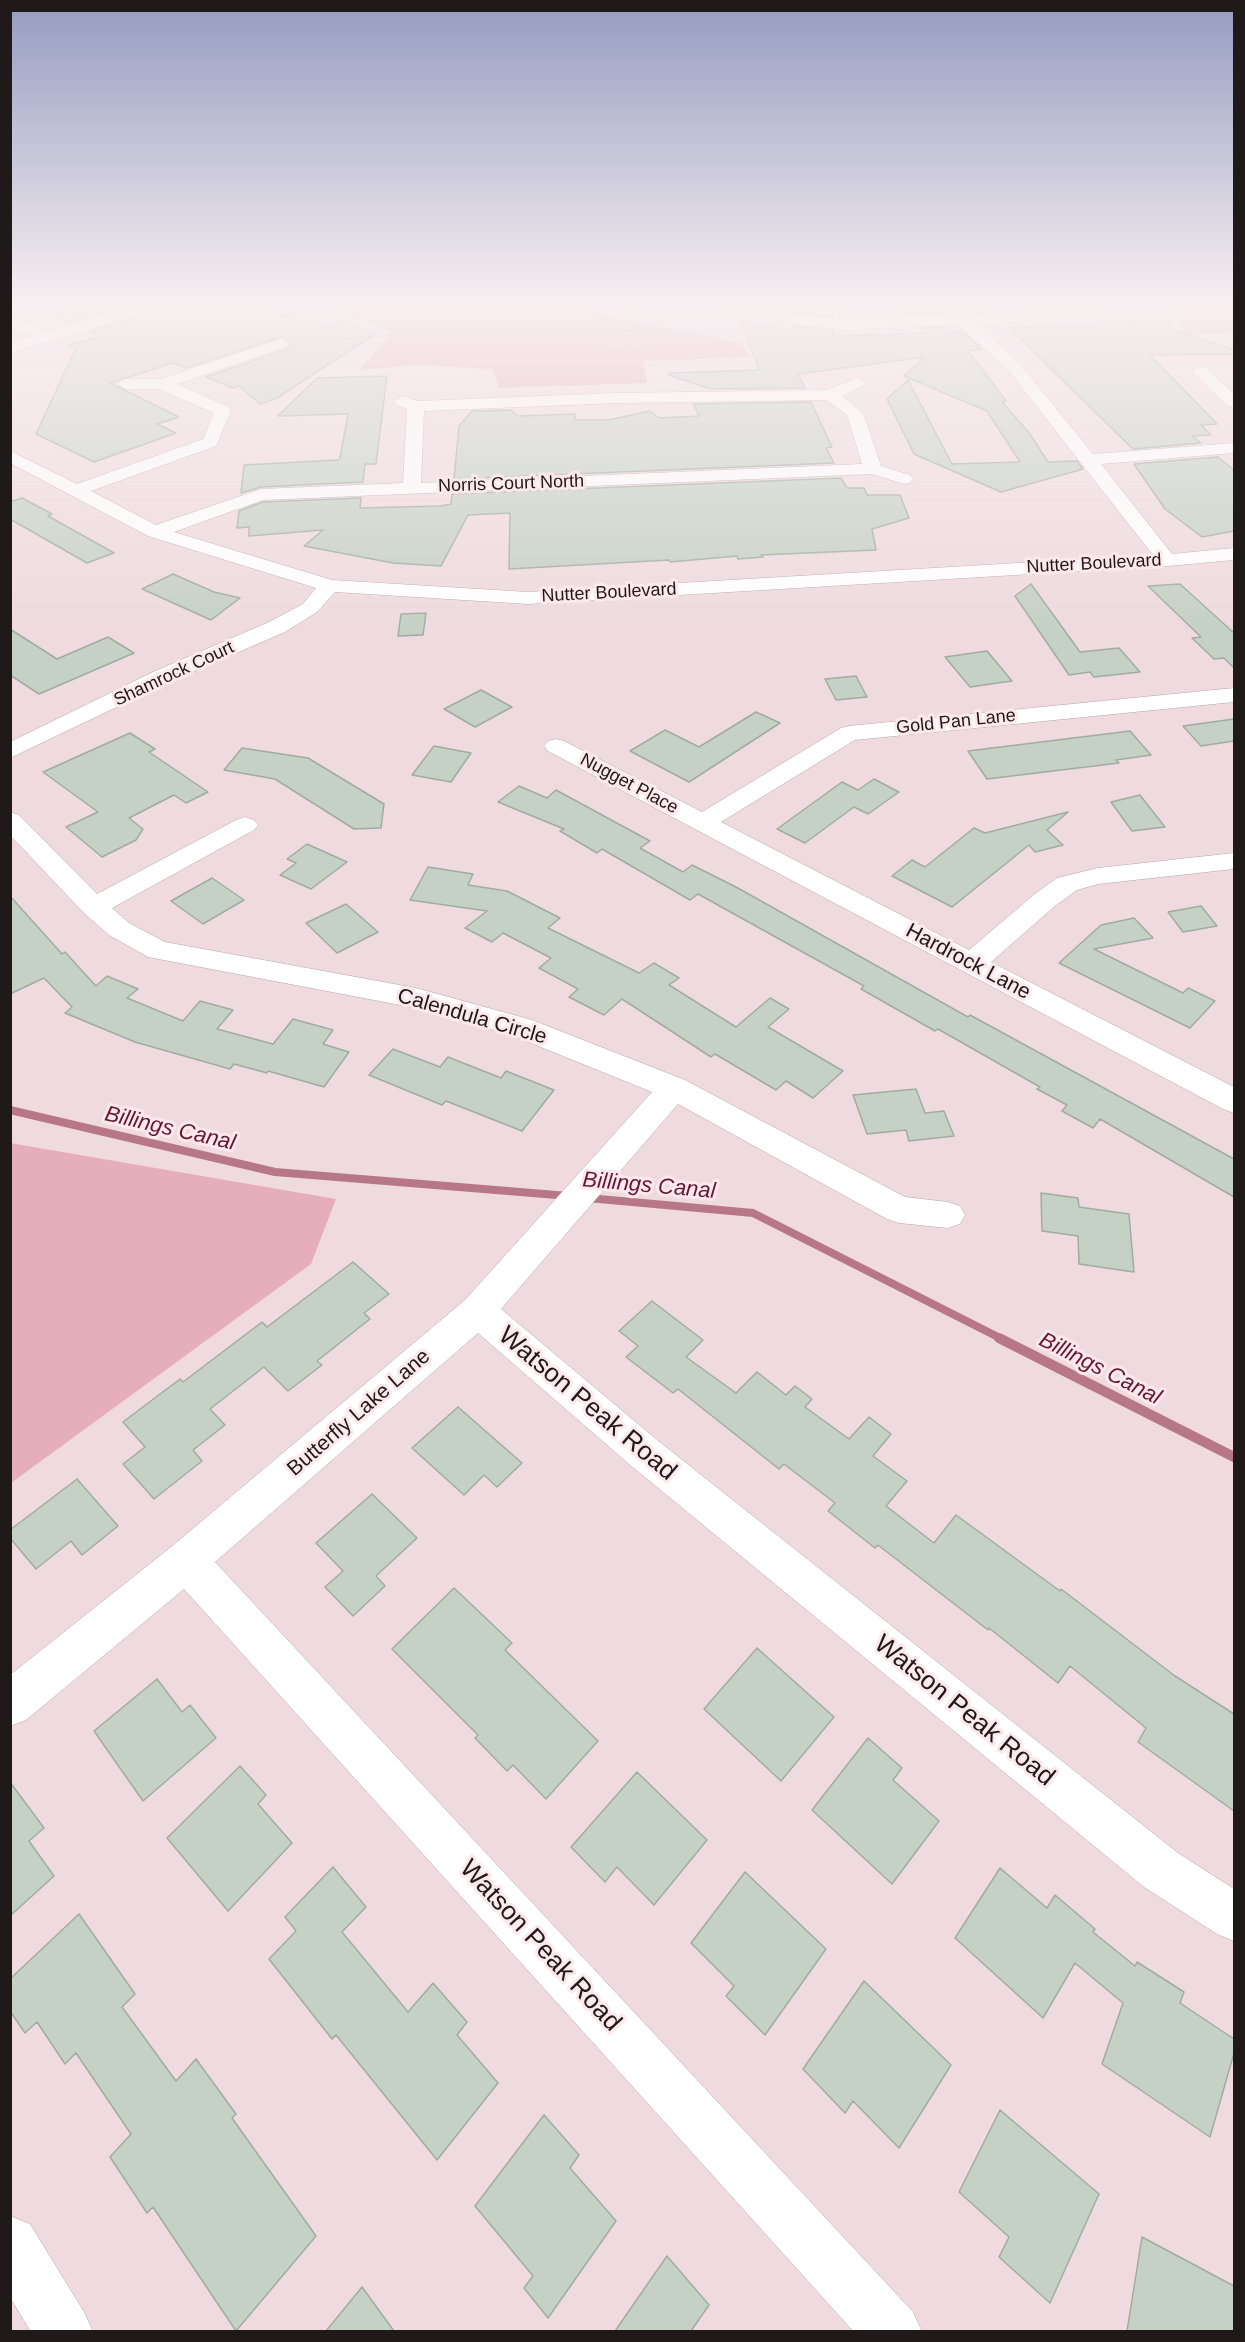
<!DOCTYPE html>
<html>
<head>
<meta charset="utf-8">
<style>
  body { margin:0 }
  #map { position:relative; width:1245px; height:2342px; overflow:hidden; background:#efdbdf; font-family:Helvetica,sans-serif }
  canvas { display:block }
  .frame { position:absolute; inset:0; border:12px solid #1f191a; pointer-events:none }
</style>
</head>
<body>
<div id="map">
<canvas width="1245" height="2342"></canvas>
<div class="frame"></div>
</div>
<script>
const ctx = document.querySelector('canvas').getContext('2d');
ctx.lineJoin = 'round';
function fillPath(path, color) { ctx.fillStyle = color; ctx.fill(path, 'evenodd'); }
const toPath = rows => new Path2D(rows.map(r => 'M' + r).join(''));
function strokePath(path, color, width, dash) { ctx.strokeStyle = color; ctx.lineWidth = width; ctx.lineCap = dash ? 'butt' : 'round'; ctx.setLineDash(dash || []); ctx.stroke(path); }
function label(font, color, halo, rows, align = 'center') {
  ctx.font = font + ' Helvetica,sans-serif'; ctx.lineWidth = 6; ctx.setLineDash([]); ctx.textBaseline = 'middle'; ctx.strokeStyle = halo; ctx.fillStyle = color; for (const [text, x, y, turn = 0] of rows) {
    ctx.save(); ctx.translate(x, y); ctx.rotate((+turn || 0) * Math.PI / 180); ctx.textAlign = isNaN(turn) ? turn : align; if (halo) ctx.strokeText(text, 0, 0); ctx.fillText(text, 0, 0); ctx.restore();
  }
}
const green = toPath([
  [322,304,547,304,741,343,750,357,643,361,647,383,499,388,493,369,416,365,359,370,392,333],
  [1167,304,1234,304,1234,333,1189,335],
  [10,1143,336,1199,311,1264,11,1483]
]);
const streamFar1 = toPath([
  [10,1110,275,1172,569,1196],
  [588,1198,753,1213,1002,1339]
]);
const stream = toPath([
  [999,1338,1234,1457]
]);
const building = toPath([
  [92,304,131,304,70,323,53,315,92,304],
  [166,304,251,304,278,315,309,313,319,328,343,321,375,334,277,398,260,404,239,386,233,388,206,377,287,349,291,344,282,337,186,368,173,363,110,383,179,417,157,424,176,433,94,462,36,434,76,348,69,345,101,336,90,331,163,309,166,304],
  [792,304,833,304,833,317,792,313,792,304],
  [884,304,931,304,941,313,900,315,884,304],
  [955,304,1001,304,1001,306,971,316,955,304],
  [1162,320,1174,330,1234,350,1234,354,1150,355,1217,424,1201,425,1211,435,1192,436,1201,443,1133,449,1009,328,1162,320],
  [741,322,791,330,791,325,833,331,833,336,927,333,920,328,947,327,931,333,964,332,982,349,968,351,1006,401,1002,402,1030,434,1048,462,1077,461,1083,469,1001,492,914,454,887,399,908,380,952,464,1020,462,987,411,904,376,925,357,798,374,805,388,711,389,669,375,669,373,759,370,741,322],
  [387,376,376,464,365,464,363,482,261,487,241,493,244,465,338,460,340,458,348,414,278,416,317,378,387,376],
  [811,402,832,447,826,448,834,463,454,479,459,426,472,411,511,410,518,416,575,414,575,420,608,420,650,411,659,418,699,416,693,404,811,402],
  [1218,457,1234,470,1234,531,1202,537,1165,509,1134,464,1218,457],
  [841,478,847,488,864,488,867,495,900,495,909,518,872,529,876,550,761,555,763,557,738,559,737,556,670,562,669,560,509,569,510,513,468,515,441,566,393,563,304,546,323,530,249,536,249,527,237,528,239,511,263,502,361,498,360,508,441,506,451,504,452,494,841,478],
  [22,498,52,514,48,516,114,553,87,563,10,519,10,502,22,498],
  [173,574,214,592,240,598,211,620,142,589,173,574],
  [1031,584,1080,652,1119,648,1140,672,1094,677,1090,672,1069,675,1015,596,1031,584],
  [1180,584,1234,633,1234,668,1224,658,1214,659,1192,638,1201,637,1148,586,1180,584],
  [426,613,423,635,398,636,401,614,426,613],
  [10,629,57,659,108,637,134,653,39,694,10,675,10,629],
  [987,651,1012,681,970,687,945,657,987,651],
  [856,676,867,697,836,700,825,679,856,676],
  [481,690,512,707,475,727,444,709,481,690],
  [756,712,780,723,689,782,630,751,665,730,699,747,756,712],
  [1234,719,1234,741,1201,746,1183,726,1234,719],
  [1130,731,1151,755,1116,760,1119,763,987,779,968,751,1130,731],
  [130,733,155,749,149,752,208,792,186,803,174,795,129,818,143,829,136,840,102,857,66,827,98,812,43,772,130,733],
  [434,746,471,753,451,782,412,775,434,746],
  [242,748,308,758,384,804,381,828,354,829,275,779,224,770,242,748],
  [874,779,899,792,868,814,854,807,805,843,777,829,842,782,858,790,874,779],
  [519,786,547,798,556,790,650,841,640,848,683,872,692,865,736,887,968,1017,970,1015,1234,1159,1234,1197,1100,1119,1093,1128,1062,1111,1067,1105,1037,1089,1040,1087,938,1029,935,1031,861,989,864,986,698,894,690,900,602,849,597,853,560,831,564,829,498,802,519,786],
  [1140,795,1150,808,1165,827,1132,831,1111,802,1140,795],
  [1068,812,1047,830,1063,845,1035,852,1029,845,952,907,892,876,912,860,925,867,974,828,985,833,1068,812],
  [307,844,347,862,311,889,280,875,296,863,287,859,307,844],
  [428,867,473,874,468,885,507,891,560,918,548,928,639,973,654,963,679,978,669,985,736,1027,770,998,789,1009,768,1027,843,1071,813,1098,786,1081,776,1090,715,1054,711,1057,622,999,604,1015,569,997,578,989,539,968,551,958,503,933,492,942,465,928,487,911,410,900,428,867],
  [212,878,244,900,203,924,171,901,212,878],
  [10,896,62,954,65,952,96,986,107,976,138,989,127,998,183,1021,200,1001,233,1010,217,1029,273,1044,293,1019,333,1030,323,1044,349,1052,324,1087,268,1071,267,1073,234,1064,230,1069,135,1042,65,1013,72,1007,44,978,10,994,10,896],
  [346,904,378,932,337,953,306,923,346,904],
  [1201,906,1217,926,1183,932,1168,912,1201,906],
  [1134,918,1153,938,1094,949,1183,993,1188,988,1215,1001,1190,1028,1059,963,1101,925,1134,918],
  [393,1049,440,1067,448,1057,501,1078,506,1071,554,1090,522,1131,446,1101,442,1105,369,1075,393,1049],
  [916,1089,925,1113,944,1111,954,1136,909,1141,906,1130,867,1134,853,1095,916,1089],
  [1041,1193,1078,1198,1079,1207,1129,1214,1134,1272,1079,1264,1078,1236,1042,1231,1041,1193],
  [353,1262,389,1294,364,1313,370,1319,317,1361,322,1365,288,1391,264,1367,210,1409,225,1425,193,1450,202,1461,154,1499,123,1464,145,1447,123,1422,180,1379,183,1382,262,1322,267,1327,353,1262],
  [652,1301,703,1340,686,1357,736,1393,757,1372,786,1395,795,1386,812,1399,805,1407,849,1439,869,1417,891,1434,873,1456,907,1481,886,1506,934,1543,956,1515,1060,1591,1061,1589,1175,1676,1234,1714,1234,1811,1138,1742,1146,1728,1070,1666,1058,1683,989,1628,988,1630,878,1545,875,1548,828,1511,835,1503,784,1464,779,1469,678,1389,673,1393,626,1357,638,1346,619,1331,652,1301],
  [458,1407,522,1463,497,1487,484,1475,464,1495,412,1448,458,1407],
  [77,1479,118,1526,82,1555,71,1541,36,1569,10,1538,10,1530,77,1479],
  [372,1494,417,1538,376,1576,385,1586,353,1616,325,1587,343,1571,316,1543,372,1494],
  [454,1588,512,1643,505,1650,598,1741,546,1799,513,1765,507,1771,475,1738,478,1735,392,1649,454,1588],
  [757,1648,834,1717,781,1781,704,1709,757,1648],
  [157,1679,182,1712,190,1705,216,1738,143,1801,94,1731,157,1679],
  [868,1738,902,1768,893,1780,939,1821,892,1884,812,1810,868,1738],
  [240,1766,266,1795,258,1804,292,1843,228,1911,167,1838,240,1766],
  [637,1772,707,1840,654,1905,617,1867,605,1882,571,1847,637,1772],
  [10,1782,44,1828,29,1841,54,1876,10,1916,10,1782],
  [333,1867,366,1907,342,1932,408,2012,433,1983,467,2022,457,2035,498,2083,437,2160,336,2035,332,2039,269,1959,296,1931,285,1917,333,1867],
  [1000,1868,1047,1908,1055,1895,1095,1929,1093,1932,1135,1966,1137,1962,1184,1992,1180,2003,1234,2039,1234,2053,1210,2137,1102,2064,1123,2003,1075,1963,1043,2018,955,1938,1000,1868],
  [745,1872,826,1949,765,2035,726,1996,734,1986,691,1943,745,1872],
  [79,1914,135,1994,122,2007,176,2081,196,2059,236,2114,232,2118,316,2236,236,2331,153,2207,147,2213,110,2157,131,2134,76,2053,65,2064,37,2022,25,2033,10,2011,10,1979,79,1914],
  [864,1981,951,2065,899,2148,853,2101,845,2113,803,2069,864,1981],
  [1000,2110,1099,2194,1050,2303,999,2257,1009,2237,959,2192,1000,2110],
  [544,2115,579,2155,570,2168,616,2221,548,2318,524,2288,533,2276,475,2206,544,2115],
  [1142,2237,1234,2286,1234,2331,1127,2331,1142,2237],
  [667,2256,709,2305,691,2331,615,2331,667,2256],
  [362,2287,394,2331,326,2331,362,2287]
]);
const path = toPath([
  [614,321,625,325,622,330],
  [622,330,646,333,653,337,653,341,642,348,629,350,606,347,597,339,602,334,622,330],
  [300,343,525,324,613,320,622,318,648,304]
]);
const minor = toPath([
  [140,304,164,304,162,307,10,353,10,343,33,336,10,327,10,317,48,332,140,304],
  [706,304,739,304,792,315,846,320,947,315,933,304,950,304,970,318,1085,305,1090,306,1092,309,1085,313,978,326,1021,365,1093,454,1234,443,1234,453,1101,464,1172,554,1234,548,1234,560,1167,566,528,604,335,592,317,612,285,632,169,682,10,758,10,742,153,672,269,622,303,604,316,588,148,536,10,463,10,451,77,484,203,439,214,413,159,389,125,389,117,384,125,379,161,379,281,339,286,341,289,344,286,347,177,384,229,407,231,411,216,446,91,491,156,525,261,489,403,483,407,409,396,405,394,401,402,396,418,401,617,393,827,390,857,378,865,383,863,386,842,396,863,413,881,466,910,475,913,479,910,483,904,484,872,474,263,500,174,532,332,580,528,592,1153,555,1009,371,958,324,846,330,792,323,713,308,706,304],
  [826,400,847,415,862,464,421,483,424,411,617,403,826,400],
  [1200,366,1206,368,1234,394,1234,407,1228,406,1194,374,1192,371,1200,366],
  [1234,688,1234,702,855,740,721,822,969,950,1036,893,1057,878,1098,868,1234,853,1234,869,1098,884,1077,890,1056,905,991,962,1234,1087,1234,1113,1223,1109,693,828,548,751,544,746,548,741,556,739,564,741,702,812,841,728,849,726,1234,688],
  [10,812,19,815,97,894,236,820,245,817,254,820,258,825,254,830,112,908,129,923,165,942,416,988,532,1020,685,1080,905,1197,948,1202,960,1206,965,1215,960,1224,948,1228,899,1223,887,1219,678,1104,501,1309,657,1440,1178,1853,1234,1889,1234,1941,1217,1934,1144,1887,629,1464,478,1333,215,1562,913,2312,922,2332,854,2332,184,1589,26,1720,10,1726,10,1675,171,1547,465,1300,652,1092,511,1035,416,1008,148,957,109,935,84,913,10,835,10,812],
  [10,2216,30,2224,84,2312,93,2332,31,2332,10,2297,10,2216]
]);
const farStreetnames = [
  ["Norris Court North",511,484,-2],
  ["Nutter Boulevard",1094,564,-3],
  ["Nutter Boulevard",609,593,-3],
  ["Shamrock Court",174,674,-25],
  ["Gold Pan Lane",956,722,-6],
  ["Nugget Place",629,784,28]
];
const streetNames = [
  ["Hardrock Lane",968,962,28],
  ["Calendula Circle",472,1017,16],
  ["Butterfly Lake Lane",359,1413,-41]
];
const waterNames = [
  ["Billings Canal",170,1129,13],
  ["Billings Canal",649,1186,5],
  ["Billings Canal",1100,1369,27]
];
const nearStreetnames = [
  ["Watson Peak Road",587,1404,40],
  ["Watson Peak Road",964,1711,39],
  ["Watson Peak Road",540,1946,47]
];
fillPath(green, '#e6aeba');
strokePath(streamFar1, '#b87786', 8);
strokePath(stream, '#b87786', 10);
fillPath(building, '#c5d1c4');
strokePath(building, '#a1aca0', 1.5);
strokePath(minor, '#b7a4a8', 1);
strokePath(path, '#ad9da0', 1.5, [2, 2]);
fillPath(minor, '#fff');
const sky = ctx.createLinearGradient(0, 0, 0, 632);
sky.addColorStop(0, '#959cc1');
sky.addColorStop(0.48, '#f8eff1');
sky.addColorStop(1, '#f8eff100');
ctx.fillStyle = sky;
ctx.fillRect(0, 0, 1245, 632);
label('18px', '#1f191a', '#fde9ec', farStreetnames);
label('21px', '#1f191a', '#fde9ec', streetNames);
label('italic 22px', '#651732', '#fde9ec', waterNames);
label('26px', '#1f191a', '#fde9ec', nearStreetnames);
</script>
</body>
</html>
